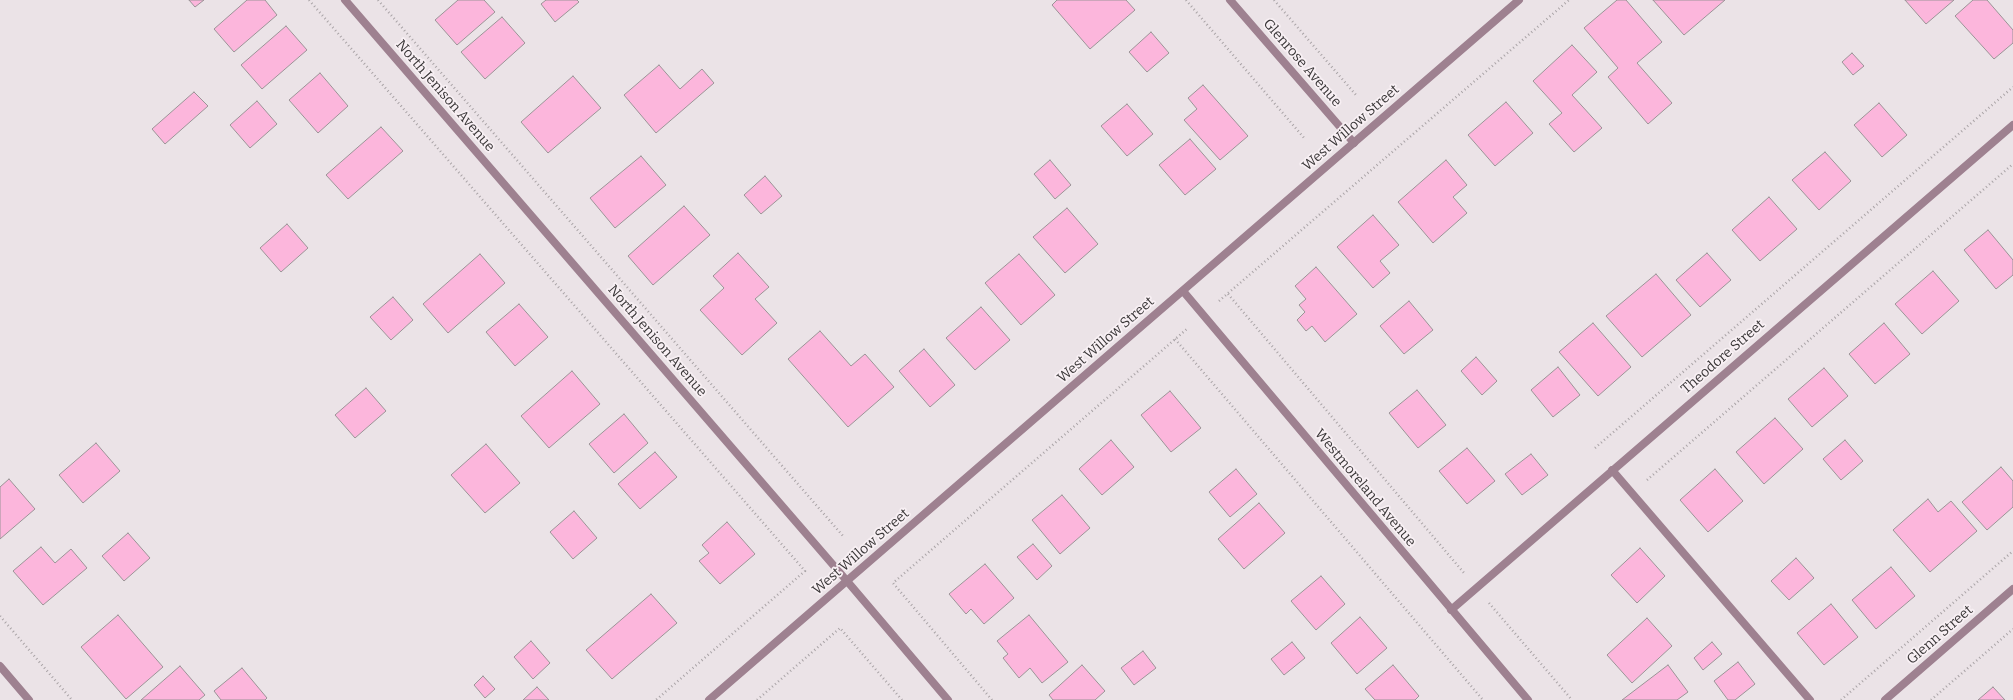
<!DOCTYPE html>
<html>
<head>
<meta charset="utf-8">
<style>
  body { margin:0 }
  canvas { display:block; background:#ebe3e7 }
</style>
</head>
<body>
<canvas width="2013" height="700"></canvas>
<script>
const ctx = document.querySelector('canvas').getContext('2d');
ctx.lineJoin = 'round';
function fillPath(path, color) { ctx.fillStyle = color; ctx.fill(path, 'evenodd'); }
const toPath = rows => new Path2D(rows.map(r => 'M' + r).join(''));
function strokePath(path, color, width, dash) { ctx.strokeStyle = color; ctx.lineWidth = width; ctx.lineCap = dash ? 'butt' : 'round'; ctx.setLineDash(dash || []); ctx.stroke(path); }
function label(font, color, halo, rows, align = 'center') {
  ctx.font = font + ' Bitter,serif'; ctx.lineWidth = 3.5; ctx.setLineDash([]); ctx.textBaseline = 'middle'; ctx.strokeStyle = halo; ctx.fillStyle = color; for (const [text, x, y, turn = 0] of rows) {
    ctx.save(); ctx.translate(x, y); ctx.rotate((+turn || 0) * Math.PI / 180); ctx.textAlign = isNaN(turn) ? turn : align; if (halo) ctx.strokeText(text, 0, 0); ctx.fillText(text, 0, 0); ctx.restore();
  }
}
const building = toPath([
  [189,0,204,0,195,7,189,0],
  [247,0,265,0,277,15,234,52,214,29,247,0],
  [458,0,484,0,495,12,457,45,435,20,458,0],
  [546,0,577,0,579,2,555,22,541,4,546,0],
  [1057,0,1126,0,1135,10,1090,49,1052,5,1057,0],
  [1617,0,1626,0,1662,42,1637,63,1672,103,1648,124,1608,77,1618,68,1584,28,1617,0],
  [1653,0,1725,0,1684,35,1653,0],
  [1905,0,1954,0,1926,24,1905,0],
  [1973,0,1987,0,2013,30,2013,43,1994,59,1955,16,1973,0],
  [502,17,525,43,485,79,461,52,502,17],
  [286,26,307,50,262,89,241,65,286,26],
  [1151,32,1169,53,1147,72,1129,52,1151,32],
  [1572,45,1597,72,1572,95,1602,128,1574,152,1549,124,1562,113,1533,81,1572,45],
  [1852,53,1864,66,1853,75,1842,62,1852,53],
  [659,65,680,89,702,69,714,83,656,133,624,95,659,65],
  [320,73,348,106,318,133,289,100,320,73],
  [573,76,601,108,548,153,521,122,573,76],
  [1203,85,1248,136,1220,160,1184,120,1197,109,1188,98,1203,85],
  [194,92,208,106,165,144,152,129,194,92],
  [257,101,277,124,250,148,230,125,257,101],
  [1506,102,1533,133,1495,166,1468,135,1506,102],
  [1879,103,1907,135,1882,157,1854,125,1879,103],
  [1127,104,1153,134,1127,156,1101,126,1127,104],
  [381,127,403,151,348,199,326,175,381,127],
  [1190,139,1216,169,1185,195,1159,165,1190,139],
  [1825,152,1851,181,1819,210,1792,180,1825,152],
  [641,156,666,185,615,228,590,198,641,156],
  [1050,160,1071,185,1055,199,1034,174,1050,160],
  [1446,160,1467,185,1453,197,1467,213,1433,243,1398,202,1446,160],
  [765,176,782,196,761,214,744,195,765,176],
  [1769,197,1797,229,1760,261,1732,230,1769,197],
  [684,206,710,235,653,285,628,256,684,206],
  [1067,208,1098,244,1065,273,1033,237,1067,208],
  [1373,215,1399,245,1380,261,1390,273,1373,288,1337,247,1373,215],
  [287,224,308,248,281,272,260,248,287,224],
  [1988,230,2013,260,2013,275,1996,289,1964,250,1988,230],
  [738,253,769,287,755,299,777,323,742,355,700,310,724,288,713,276,738,253],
  [1707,253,1731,280,1700,307,1676,280,1707,253],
  [480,254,505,283,448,333,423,304,480,254],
  [1019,254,1055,295,1021,325,985,283,1019,254],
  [1316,267,1357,314,1325,342,1312,326,1306,331,1297,320,1305,312,1299,305,1306,299,1295,286,1316,267],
  [1933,271,1959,301,1922,334,1895,304,1933,271],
  [1656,274,1691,315,1642,357,1606,316,1656,274],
  [393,297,413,320,391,340,370,317,393,297],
  [1409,301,1433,330,1404,354,1380,326,1409,301],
  [519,304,548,337,515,366,486,332,519,304],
  [981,307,1010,340,975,370,946,338,981,307],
  [1593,323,1631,367,1598,396,1559,352,1593,323],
  [1884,323,1910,354,1875,384,1849,354,1884,323],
  [820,331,851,366,865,354,894,387,848,427,788,359,820,331],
  [924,349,955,385,930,407,899,371,924,349],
  [1476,357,1497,381,1482,395,1461,371,1476,357],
  [1558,367,1580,395,1553,417,1531,390,1558,367],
  [1824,368,1848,396,1812,427,1788,399,1824,368],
  [572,371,600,404,549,448,521,416,572,371],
  [366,388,386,411,355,438,335,415,366,388],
  [1417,390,1446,425,1418,448,1389,413,1417,390],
  [1170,391,1201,428,1171,452,1141,415,1170,391],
  [624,414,648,443,614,473,589,444,624,414],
  [1775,418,1803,449,1764,484,1736,452,1775,418],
  [1111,440,1134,467,1102,495,1079,469,1111,440],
  [1845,440,1863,461,1841,480,1823,459,1845,440],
  [96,443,120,471,83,503,59,475,96,443],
  [486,444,520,483,485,513,451,475,486,444],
  [1467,448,1495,481,1467,504,1439,471,1467,448],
  [655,452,677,477,640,509,618,484,655,452],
  [1531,454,1548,475,1522,495,1505,474,1531,454],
  [2001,467,2013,481,2013,507,1987,530,1962,502,2001,467],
  [1236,469,1257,494,1230,517,1209,492,1236,469],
  [1715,469,1743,501,1708,532,1680,500,1715,469],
  [9,479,35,509,0,539,0,487,9,479],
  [1062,495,1090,528,1060,554,1032,520,1062,495],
  [1928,499,1938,512,1951,501,1977,531,1930,572,1893,530,1928,499],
  [1259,503,1285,533,1244,569,1218,539,1259,503],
  [574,511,597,538,573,559,550,532,574,511],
  [727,522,755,554,720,584,699,561,709,553,702,545,727,522],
  [128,533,150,558,124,581,102,556,128,533],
  [1033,544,1052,566,1037,580,1017,557,1033,544],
  [41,547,55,563,71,549,87,568,43,605,13,571,41,547],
  [1640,548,1665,576,1637,603,1611,575,1640,548],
  [1796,558,1814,578,1789,600,1771,581,1796,558],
  [985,564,1014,598,984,624,971,609,966,614,949,594,985,564],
  [1891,567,1915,596,1876,629,1852,600,1891,567],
  [1321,576,1345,604,1316,630,1291,601,1321,576],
  [651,594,677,623,612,679,586,650,651,594],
  [1831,604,1858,637,1824,665,1797,633,1831,604],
  [118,615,163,667,126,699,81,647,118,615],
  [1029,615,1068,662,1042,683,1030,668,1019,678,1003,658,1008,654,997,641,1029,615],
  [1360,617,1387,648,1357,674,1331,643,1360,617],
  [1647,618,1672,646,1632,683,1607,655,1647,618],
  [531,641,550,663,533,679,514,657,531,641],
  [1292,642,1305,658,1284,675,1271,659,1292,642],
  [1712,642,1722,654,1703,670,1694,658,1712,642],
  [1143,651,1156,668,1134,685,1121,668,1143,651],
  [1738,662,1755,684,1735,700,1728,700,1714,681,1738,662],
  [1082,665,1105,691,1095,700,1053,700,1049,695,1082,665],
  [1393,665,1419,696,1415,700,1375,700,1365,689,1393,665],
  [1668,665,1688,692,1677,700,1622,700,1668,665],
  [180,666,205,695,199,700,141,700,180,666],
  [242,668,267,698,265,700,221,700,214,691,242,668],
  [483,676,495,689,485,698,474,685,483,676],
  [537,687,549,700,523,700,537,687],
  [1993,687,2005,700,1978,700,1993,687]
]);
const path = toPath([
  [309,0,805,571,656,700],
  [378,0,843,536],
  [1186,0,1305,139],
  [1274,0,1356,95],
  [1228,294,1464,573],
  [1219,301,1569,0],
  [1175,339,1483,700],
  [1595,448,2013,87],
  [1647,480,2013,164],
  [1489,603,1572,700],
  [0,616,72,700],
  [757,700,840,628,902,700],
  [992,700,893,583,1188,328],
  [1841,700,2013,551],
  [1931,700,2013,629]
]);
const minor = toPath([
  [345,0,847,581,948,700],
  [1230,0,1354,143],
  [1183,291,1528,700],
  [1612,470,1810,700],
  [1451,610,2013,125],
  [0,666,29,700],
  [1885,700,2013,589]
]);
const tertiary = toPath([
  [709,700,1519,0]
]);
const streetNames = [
  ["Glenrose Avenue",1302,63,49],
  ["North Jenison Avenue",445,96,49],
  ["West Willow Street",1351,128,-41],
  ["West Willow Street",1106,340,-41],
  ["North Jenison Avenue",657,341,49],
  ["Theodore Street",1723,357,-41],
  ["Westmoreland Avenue",1365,488,50],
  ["West Willow Street",861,552,-41],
  ["Glenn Street",1940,635,-41]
];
fillPath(building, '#fcb6dc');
strokePath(building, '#9b9497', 1);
strokePath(path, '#a9a3a6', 2.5, [1, 3]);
strokePath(minor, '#9e8190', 8);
strokePath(tertiary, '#9e8190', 8);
label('14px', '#383536', '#f8f0f4', streetNames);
</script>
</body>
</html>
